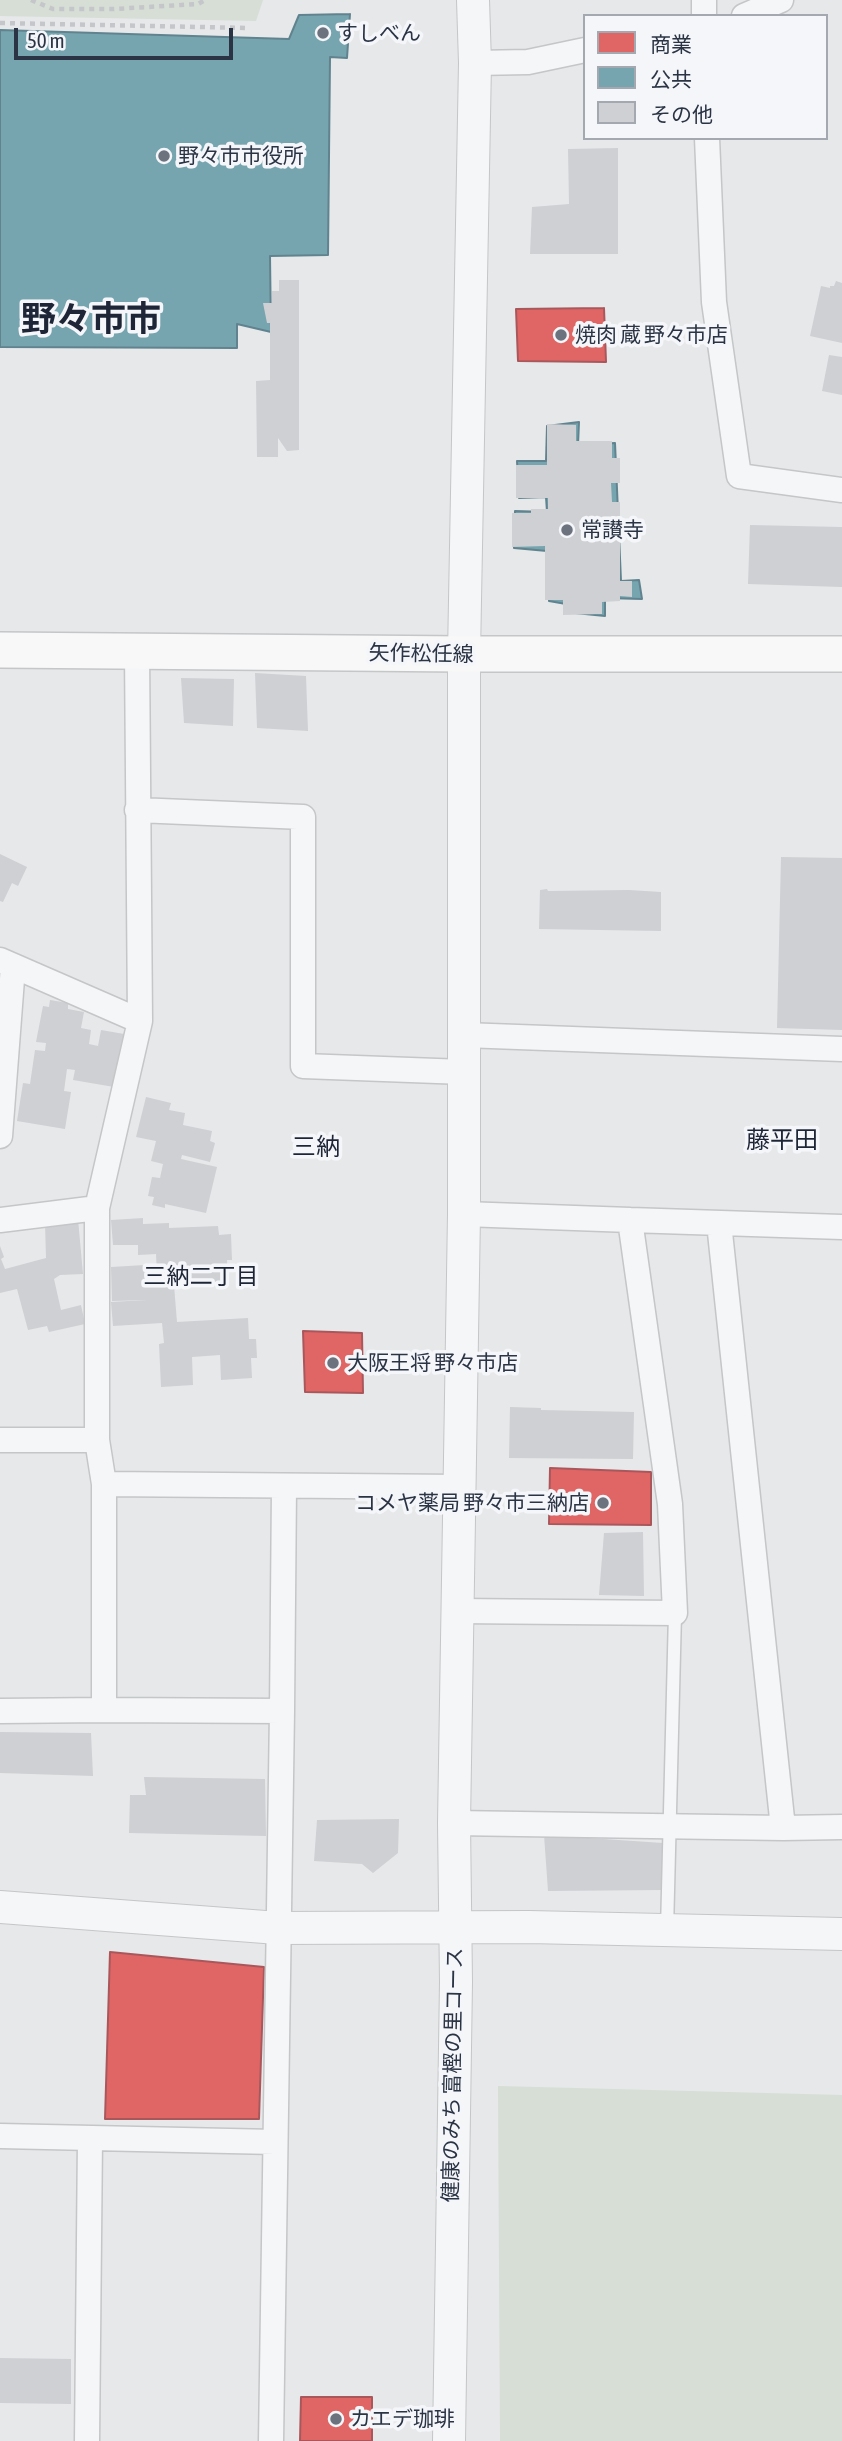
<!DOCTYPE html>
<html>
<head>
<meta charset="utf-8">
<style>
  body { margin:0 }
  #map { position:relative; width:842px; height:2441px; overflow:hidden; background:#e6e8ea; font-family:"Asap Condensed","Noto Sans JP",sans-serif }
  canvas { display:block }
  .legend { position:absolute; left:583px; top:14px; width:245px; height:126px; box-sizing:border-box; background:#f4f6f9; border:2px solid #a4a8b1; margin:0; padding:9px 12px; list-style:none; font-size:21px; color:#2b3445 }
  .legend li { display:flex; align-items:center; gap:14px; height:35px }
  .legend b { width:35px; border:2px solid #a4a8b1 }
  .scale { position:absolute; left:14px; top:28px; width:219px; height:32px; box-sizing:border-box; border:4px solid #2b3445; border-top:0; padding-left:9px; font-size:21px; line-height:24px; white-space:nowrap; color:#2b3445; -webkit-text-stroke:5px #f4f6f9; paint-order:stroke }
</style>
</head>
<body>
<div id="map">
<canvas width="842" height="2441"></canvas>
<ul class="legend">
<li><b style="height:19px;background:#e06666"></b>商業</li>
<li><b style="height:19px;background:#76a5af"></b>公共</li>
<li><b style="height:19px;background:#ced0d3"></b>その他</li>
</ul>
<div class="scale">50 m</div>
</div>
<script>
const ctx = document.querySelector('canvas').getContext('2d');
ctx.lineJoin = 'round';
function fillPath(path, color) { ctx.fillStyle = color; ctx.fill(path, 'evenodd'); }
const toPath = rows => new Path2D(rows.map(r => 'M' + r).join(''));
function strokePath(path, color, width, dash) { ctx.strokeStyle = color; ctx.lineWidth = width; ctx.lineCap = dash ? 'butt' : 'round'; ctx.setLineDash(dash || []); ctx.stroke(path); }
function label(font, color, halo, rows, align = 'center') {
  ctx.font = font + ' "Asap Condensed","Noto Sans JP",sans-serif'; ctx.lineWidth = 7; ctx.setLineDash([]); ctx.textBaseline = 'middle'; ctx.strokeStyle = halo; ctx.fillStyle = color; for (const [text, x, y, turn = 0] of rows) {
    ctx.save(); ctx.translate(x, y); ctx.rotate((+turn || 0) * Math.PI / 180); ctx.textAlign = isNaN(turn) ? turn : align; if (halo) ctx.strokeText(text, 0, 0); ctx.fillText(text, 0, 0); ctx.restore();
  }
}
const green = toPath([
  [0,0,263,0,256,21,0,16],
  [498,2086,842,2095,842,2441,500,2441]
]);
const shops = toPath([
  [604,308,606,362,518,361,516,309,604,308],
  [303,1331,362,1333,363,1393,305,1392,303,1331],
  [550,1468,651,1472,651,1525,549,1524,550,1468],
  [110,1952,264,1967,259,2119,105,2119,110,1952],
  [301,2397,372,2397,372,2441,300,2441,301,2397]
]);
const public = toPath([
  [350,14,347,58,330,57,328,255,270,256,271,332,237,324,237,348,0,347,0,30,289,39,299,15,350,14],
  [579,422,578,445,615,443,621,581,639,580,642,599,605,598,605,616,565,612,566,604,549,601,547,551,514,548,515,511,547,512,546,497,519,498,517,461,546,461,547,426,579,422]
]);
const building = toPath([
  [618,148,618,254,530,254,532,207,569,204,568,149],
  [279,280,299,280,299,450,287,451,278,438,278,457,257,457,256,381,270,380,270,323,267,323,263,303,272,303,272,291,279,291],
  [836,281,842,283,842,343,810,336,821,286,830,288,830,286,834,286],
  [829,355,842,357,842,395,822,391],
  [547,424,576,425,576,441,612,441,612,458,620,458,620,483,611,483,612,502,620,502,620,581,632,581,632,597,620,596,620,601,602,602,602,614,563,615,563,600,545,600,545,546,512,547,512,513,531,513,531,509,548,509,548,498,516,498,516,465,547,465],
  [750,525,842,527,842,587,748,584],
  [255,673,306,676,308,731,257,728],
  [181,678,234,679,233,726,184,723],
  [0,854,27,867,18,886,12,883,3,902,0,901],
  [781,857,842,858,842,1030,777,1028],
  [547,889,548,891,629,890,661,892,661,931,539,929,540,890],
  [50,1000,68,1003,68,1009,84,1012,81,1028,91,1030,89,1044,98,1046,101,1030,130,1035,120,1088,73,1080,75,1070,67,1069,64,1091,71,1092,65,1129,17,1121,23,1083,30,1084,35,1050,45,1051,46,1043,36,1042,43,1006,49,1007],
  [146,1097,171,1103,169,1110,185,1113,183,1125,212,1131,210,1141,215,1143,210,1162,182,1155,181,1159,217,1167,206,1213,165,1204,165,1208,152,1205,154,1197,148,1196,152,1177,160,1178,163,1164,151,1161,156,1141,136,1137],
  [143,1218,143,1224,169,1223,169,1228,218,1226,219,1235,231,1234,232,1260,227,1260,228,1282,174,1285,177,1322,248,1318,249,1339,256,1339,257,1358,251,1358,252,1378,221,1380,220,1355,192,1357,193,1385,161,1387,159,1344,164,1343,162,1323,113,1326,111,1302,147,1300,112,1301,111,1267,145,1265,145,1275,157,1275,156,1254,138,1255,138,1245,113,1245,111,1220],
  [78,1219,83,1274,60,1275,54,1279,61,1310,81,1305,85,1324,49,1332,47,1326,28,1330,17,1289,0,1293,0,1246,4,1257,1,1259,5,1269,46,1258,45,1222],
  [510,1407,541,1408,541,1410,634,1412,633,1459,509,1458],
  [643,1532,644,1596,599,1595,604,1533],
  [0,1732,91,1733,93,1776,0,1773],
  [144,1777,265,1779,266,1836,129,1833,130,1795,146,1795],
  [399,1819,398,1853,373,1873,362,1864,314,1861,317,1820],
  [544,1835,663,1843,662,1890,548,1891],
  [0,2358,71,2359,71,2404,0,2403]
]);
const path = toPath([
  [31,0,53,9,114,9,198,4,205,0],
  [0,23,249,28]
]);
const service = toPath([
  [667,1930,675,1613]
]);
const minor = toPath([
  [704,16,704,0],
  [744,16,781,0],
  [475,63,528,62,585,50],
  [707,138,714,302,739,476,842,490],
  [137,810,303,817,303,1066,464,1072],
  [0,960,140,1021],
  [464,1035,842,1049],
  [0,1136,13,966],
  [0,1220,97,1208],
  [630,1220,842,1227],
  [719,1223,783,1828],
  [0,1440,97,1440],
  [104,1484,460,1487],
  [457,1611,675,1613,670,1504,630,1220,464,1214],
  [104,1710,282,1711,284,1487],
  [0,1711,104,1710,104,1484,97,1440,97,1208,140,1021,137,651],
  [454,1823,783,1828,842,1827],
  [0,2136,275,2142],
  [87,2441,90,2138],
  [271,2441,282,1711]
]);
const tertiary = toPath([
  [0,1907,278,1928,529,1927,842,1934],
  [449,2441,456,1982,454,1823,464,1214,464,654,475,63,473,0]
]);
const secondary = toPath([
  [0,650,464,654,842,654]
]);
const markers = [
  [323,33,7,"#6c737f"],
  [164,156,7,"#6c737f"],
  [561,335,7,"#6c737f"],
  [567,530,7,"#6c737f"],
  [333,1363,7,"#6c737f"],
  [603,1503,7,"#6c737f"],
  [336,2419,7,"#6c737f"]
];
const poiNames = [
  ["すしべん",337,33],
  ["野々市市役所",178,156],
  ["焼肉 蔵 野々市店",575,335],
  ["常讃寺",581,530],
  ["大阪王将 野々市店",347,1363],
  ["コメヤ薬局 野々市三納店",589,1503,"right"],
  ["カエデ珈琲",350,2419]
];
const streetNames = [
  ["矢作松任線",421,654,1],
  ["健康のみち 富樫の里コース",453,2075,-89]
];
const neighbourhoodNames = [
  ["三納二丁目",201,1277]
];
const quarterNames = [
  ["藤平田",782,1140],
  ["三納",316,1147]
];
const townNames = [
  ["野々市市",91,320]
];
fillPath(green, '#d6ded6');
fillPath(shops, '#e06666');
strokePath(shops, '#aa575c', 2);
fillPath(public, '#76a5af');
strokePath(public, '#60838f', 2);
fillPath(building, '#ced0d3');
strokePath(service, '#c4c6c8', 15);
strokePath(minor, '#c4c6c8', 27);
strokePath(tertiary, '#c4c6c8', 34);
strokePath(secondary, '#c4c6c8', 38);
strokePath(path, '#c5c6ca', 4.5, [5, 5]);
strokePath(service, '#f5f6f7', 12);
strokePath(minor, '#f5f6f7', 24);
strokePath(tertiary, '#f5f6f7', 32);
strokePath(secondary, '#f8f8f8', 35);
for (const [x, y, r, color] of markers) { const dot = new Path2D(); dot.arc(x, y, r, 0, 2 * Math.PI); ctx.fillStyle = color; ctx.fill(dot); strokePath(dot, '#f4f6f9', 2.5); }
label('21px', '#2b3445', '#f4f6f9', poiNames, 'left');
label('21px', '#2b3445', '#f4f6f9', streetNames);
label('23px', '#1d2536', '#f4f6f9', neighbourhoodNames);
label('24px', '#1d2536', '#f4f6f9', quarterNames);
label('bold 35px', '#1d2536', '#f4f6f9', townNames);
</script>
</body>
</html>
